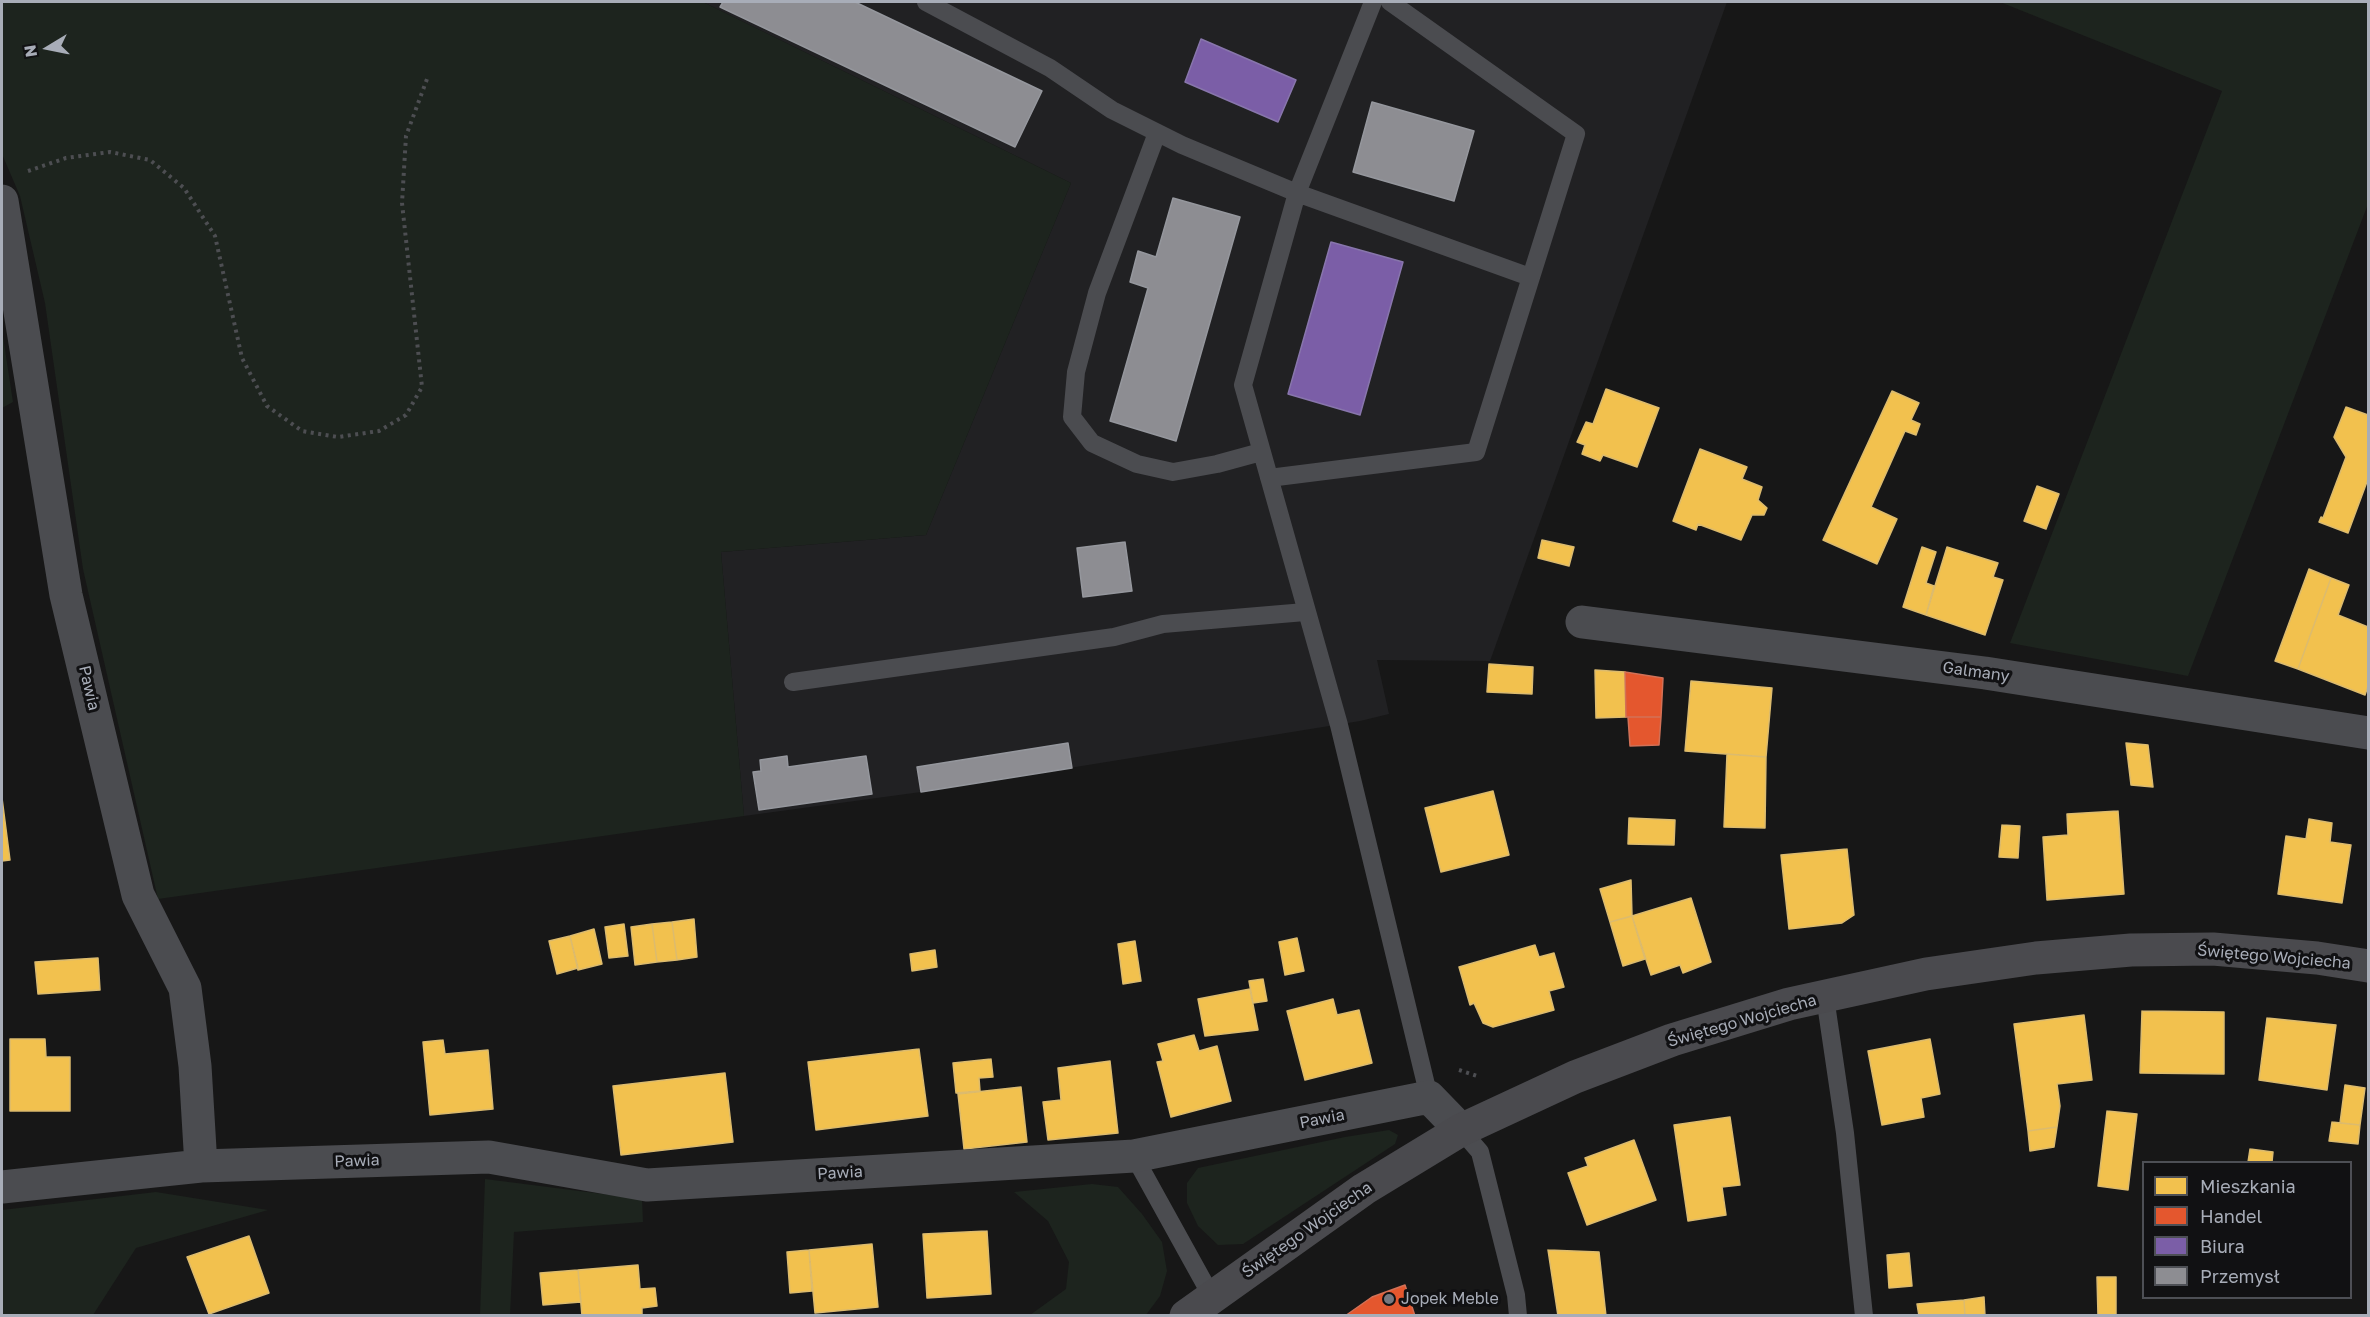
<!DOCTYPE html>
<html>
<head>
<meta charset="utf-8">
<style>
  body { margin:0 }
  #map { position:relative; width:2370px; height:1317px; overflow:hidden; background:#171717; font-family:"Golos Text",sans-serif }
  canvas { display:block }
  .frame { position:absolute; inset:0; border:3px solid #a8adb8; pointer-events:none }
  .legend { position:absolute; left:2142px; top:1161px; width:210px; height:138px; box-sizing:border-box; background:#111113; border:2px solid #4d4f55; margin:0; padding:8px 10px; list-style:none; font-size:18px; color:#a8adb8 }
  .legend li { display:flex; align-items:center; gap:12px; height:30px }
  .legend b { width:30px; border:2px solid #4d4f55 }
  .north { position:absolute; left:18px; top:18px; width:60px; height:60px; -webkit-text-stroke:4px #111113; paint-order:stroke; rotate:260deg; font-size:16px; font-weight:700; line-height:24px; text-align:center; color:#a8adb8 }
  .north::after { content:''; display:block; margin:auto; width:21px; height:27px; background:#a8adb8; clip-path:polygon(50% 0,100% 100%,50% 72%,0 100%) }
</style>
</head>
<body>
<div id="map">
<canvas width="2370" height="1317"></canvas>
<div class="frame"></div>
<ul class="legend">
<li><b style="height:16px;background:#f2c14e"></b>Mieszkania</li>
<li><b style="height:16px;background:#e4572e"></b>Handel</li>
<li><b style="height:16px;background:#7b5ea7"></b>Biura</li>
<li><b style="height:16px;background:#8d8d92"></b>Przemysł</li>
</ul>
<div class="north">N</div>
</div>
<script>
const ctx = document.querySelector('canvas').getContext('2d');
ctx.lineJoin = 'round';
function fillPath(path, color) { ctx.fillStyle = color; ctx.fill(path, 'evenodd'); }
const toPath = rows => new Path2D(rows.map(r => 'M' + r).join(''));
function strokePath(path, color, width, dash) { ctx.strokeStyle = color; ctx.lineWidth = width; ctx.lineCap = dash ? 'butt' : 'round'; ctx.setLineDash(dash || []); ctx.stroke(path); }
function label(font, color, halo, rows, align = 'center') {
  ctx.font = font + ' "Golos Text",sans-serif'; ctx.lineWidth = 6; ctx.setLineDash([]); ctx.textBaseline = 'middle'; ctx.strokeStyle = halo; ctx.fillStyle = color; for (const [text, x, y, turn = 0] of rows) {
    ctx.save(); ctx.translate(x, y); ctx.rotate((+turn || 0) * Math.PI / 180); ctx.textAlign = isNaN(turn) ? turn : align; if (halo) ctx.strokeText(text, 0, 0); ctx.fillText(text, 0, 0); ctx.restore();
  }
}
const built = toPath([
  [703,2,1727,2,1490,661,1377,660,1389,714,1360,721,921,792,744,816,721,552,926,535,1071,183]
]);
const green = toPath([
  [2,2,703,2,1071,183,926,535,721,552,744,816,158,899,83,569,45,303,20,196,2,154],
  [2000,2,2368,2,2368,204,2188,676,2010,643,2222,91],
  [2,330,13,402,2,408],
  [1389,1130,1398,1135,1395,1144,1243,1244,1218,1245,1198,1226,1187,1203,1187,1183,1198,1168,1345,1137],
  [485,1179,642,1199,643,1222,514,1232,510,1315,480,1316],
  [1092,1184,1118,1187,1142,1214,1162,1242,1167,1271,1160,1296,1146,1315,1030,1315,1066,1289,1069,1262,1048,1221,1014,1192],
  [156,1192,268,1210,136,1248,93,1315,2,1315,2,1210]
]);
const homes = toPath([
  [1606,389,1659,408,1637,467,1603,455,1600,461,1582,454,1585,445,1577,442,1586,422,1593,424,1606,389],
  [1892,391,1919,403,1911,420,1920,424,1916,435,1905,431,1871,507,1897,519,1877,564,1823,540,1892,391],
  [2346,407,2368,415,2368,479,2348,533,2319,522,2321,517,2323,518,2346,457,2334,437,2346,407],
  [1700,449,1747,467,1742,479,1762,487,1758,500,1767,508,1764,515,1752,515,1741,540,1698,524,1696,530,1673,521,1700,449],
  [2037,486,2059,494,2046,529,2024,521,2037,486],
  [1542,540,1574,547,1569,566,1538,558,1542,540],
  [1922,547,1936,552,1926,583,1934,586,1926,615,1903,607,1922,547],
  [1947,547,1998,563,1993,577,2003,580,1985,635,1926,615,1947,547],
  [2309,569,2331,578,2298,669,2275,661,2309,569],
  [2331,578,2349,585,2338,615,2368,627,2368,686,2365,695,2298,669,2331,578],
  [1489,664,1533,667,1532,694,1487,692,1489,664],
  [1595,670,1625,672,1626,717,1596,718,1595,670],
  [1691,681,1772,688,1766,757,1685,751,1691,681],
  [2126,743,2148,745,2153,787,2131,785,2126,743],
  [1727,754,1766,757,1765,828,1724,827,1727,754],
  [1493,791,1509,855,1441,872,1425,808,1493,791],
  [2,798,10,860,2,861,2,798],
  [2118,811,2124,894,2047,900,2043,837,2068,835,2067,814,2118,811],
  [1629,818,1675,820,1674,845,1628,844,1629,818],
  [2309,819,2332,823,2330,842,2351,845,2342,903,2278,894,2286,836,2306,839,2309,819],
  [2002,825,2020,826,2018,858,1999,857,2002,825],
  [1847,849,1854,915,1842,923,1789,929,1781,855,1847,849],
  [1631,880,1632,916,1610,922,1600,889,1631,880],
  [1691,898,1711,962,1683,973,1680,965,1651,975,1632,916,1691,898],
  [1632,916,1645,959,1623,966,1610,922,1632,916],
  [694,919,697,957,677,960,672,922,694,919],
  [672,922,677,960,657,962,652,924,672,922],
  [624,924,628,956,609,958,605,927,624,924],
  [652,924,657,962,635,965,631,927,652,924],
  [594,929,602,964,578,970,570,936,594,929],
  [570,936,578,968,557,974,549,941,570,936],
  [1297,938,1304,971,1285,975,1279,942,1297,938],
  [1135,941,1141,981,1123,984,1118,944,1135,941],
  [1535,945,1539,957,1554,953,1564,987,1549,991,1554,1010,1493,1027,1483,1023,1474,1003,1470,1005,1459,967,1535,945],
  [935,950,937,967,912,971,910,954,935,950],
  [98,958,100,990,38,994,35,962,98,958],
  [1263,979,1267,1001,1253,1003,1249,981,1263,979],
  [1250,989,1258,1030,1205,1036,1198,999,1250,989],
  [1333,999,1337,1015,1359,1010,1372,1063,1305,1080,1287,1011,1333,999],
  [2142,1011,2224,1012,2224,1074,2140,1073,2142,1011],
  [2084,1015,2092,1080,2057,1084,2060,1106,2057,1127,2028,1131,2014,1024,2084,1015],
  [2267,1018,2336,1025,2327,1090,2259,1080,2267,1018],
  [1194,1035,1199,1051,1217,1046,1231,1101,1171,1117,1157,1062,1163,1061,1158,1044,1194,1035],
  [10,1039,45,1039,46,1057,70,1057,70,1111,10,1111,10,1039],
  [1930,1039,1940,1094,1921,1098,1924,1117,1882,1125,1868,1051,1930,1039],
  [443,1040,445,1054,488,1050,493,1109,430,1115,423,1042,443,1040],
  [919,1049,928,1116,816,1130,808,1062,919,1049],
  [991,1059,993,1077,979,1078,980,1091,956,1093,953,1063,991,1059],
  [1110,1061,1118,1133,1048,1140,1043,1102,1061,1100,1058,1068,1110,1061],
  [725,1073,733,1142,621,1155,613,1086,725,1073],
  [2345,1085,2365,1088,2360,1125,2340,1123,2345,1085],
  [1021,1087,1027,1142,964,1149,958,1094,1021,1087],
  [2107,1111,2137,1114,2128,1190,2098,1186,2107,1111],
  [1730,1117,1740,1185,1722,1187,1726,1215,1688,1221,1674,1125,1730,1117],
  [2332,1122,2360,1125,2358,1144,2329,1141,2332,1122],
  [2057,1127,2054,1147,2030,1151,2028,1131,2057,1127],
  [1634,1140,1656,1200,1587,1225,1568,1173,1588,1166,1585,1158,1634,1140],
  [2250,1149,2273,1152,2272,1162,2248,1162,2250,1149],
  [987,1231,991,1294,927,1298,923,1234,987,1231],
  [249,1236,269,1293,209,1314,187,1257,249,1236],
  [872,1244,878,1307,815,1313,809,1250,872,1244],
  [809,1250,812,1291,790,1293,787,1252,809,1250],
  [1548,1250,1599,1252,1606,1316,1558,1316,1548,1250],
  [1909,1253,1912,1286,1889,1288,1887,1255,1909,1253],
  [638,1265,640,1289,655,1288,657,1306,642,1308,642,1316,582,1316,578,1270,638,1265],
  [578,1270,581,1302,543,1305,540,1273,578,1270],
  [2097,1277,2116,1277,2116,1316,2098,1316,2097,1277],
  [1984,1297,1985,1316,1965,1316,1964,1300,1984,1297],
  [1964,1300,1965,1316,1919,1316,1917,1304,1964,1300]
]);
const shops = toPath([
  [1625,672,1663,678,1661,717,1626,717,1625,672],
  [1628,717,1661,717,1659,745,1630,746,1628,717],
  [1405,1285,1415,1316,1345,1316,1372,1297,1405,1285]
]);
const offices = toPath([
  [1201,39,1296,80,1278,122,1185,82,1201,39],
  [1331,242,1403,262,1360,415,1288,394,1331,242]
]);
const industry = toPath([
  [723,2,855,2,1042,91,1015,147,720,7,723,2],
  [1372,102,1474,131,1454,201,1353,172,1372,102],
  [1173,198,1240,217,1176,441,1110,421,1148,288,1130,282,1138,251,1156,257,1173,198],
  [1125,542,1132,591,1083,597,1077,548,1125,542],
  [1068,743,1072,768,921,792,917,767,1068,743],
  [787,756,788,767,866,756,872,794,759,810,753,772,761,771,760,760,787,756]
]);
const path = toPath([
  [28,171,66,158,110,152,150,160,184,188,215,236,242,358,267,406,302,431,338,437,379,431,406,415,422,387,402,203,406,136,427,79],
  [1459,1070,1480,1077]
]);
const lane = toPath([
  [926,2,1050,68,1112,110,1182,145,1297,193,1530,277],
  [1373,2,1297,193,1243,385,1339,725,1429,1097],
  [1157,133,1097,293,1076,372,1072,417,1092,443,1137,464,1173,472,1217,464,1261,452],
  [1269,478,1476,452,1576,134,1390,2],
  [793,682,1114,637,1163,624,1305,612],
  [1825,997,1845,1133,1864,1316],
  [1461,1130,1480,1152,1516,1295,1518,1316],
  [1134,1156,1212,1297]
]);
const street = toPath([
  [2,201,66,595,138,895,185,988,195,1066,201,1166],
  [1582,622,1985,673,2368,733],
  [2,1187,201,1166,489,1157,647,1185,1134,1156,1429,1097,1461,1130]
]);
const secondary = toPath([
  [1186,1316,1364,1189,1461,1130,1575,1077,1672,1040,1789,1004,1926,974,2036,958,2131,950,2213,949,2317,958,2368,966]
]);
const markers = [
  [1389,1299,6,"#757880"]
];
const streetNames = [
  ["Galmany",1976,672,8],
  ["Pawia",89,688,77],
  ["Świętego Wojciecha",2274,957,5],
  ["Świętego Wojciecha",1742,1021,-16],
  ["Pawia",1322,1119,-11],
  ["Pawia",357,1161,-2],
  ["Pawia",840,1173,-3],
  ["Świętego Wojciecha",1307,1230,-35]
];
const poiNames = [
  ["Jopek Meble",1401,1299]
];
fillPath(built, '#212123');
fillPath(green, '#1d241e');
fillPath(homes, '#f2c14e');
strokePath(homes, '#dcbb6e', 1.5);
fillPath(shops, '#e4572e');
strokePath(shops, '#d27157', 1.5);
fillPath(offices, '#7b5ea7');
strokePath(offices, '#8876ac', 1.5);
fillPath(industry, '#8d8d92');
strokePath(industry, '#95979d', 1.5);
strokePath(path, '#4d4e52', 4, [3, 4.5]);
strokePath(lane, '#4b4c50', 18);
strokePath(street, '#4b4c50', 33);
strokePath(secondary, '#4a4a4e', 33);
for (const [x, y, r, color] of markers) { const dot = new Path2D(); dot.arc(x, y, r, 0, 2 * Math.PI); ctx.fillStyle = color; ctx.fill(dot); strokePath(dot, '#111113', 2); }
label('16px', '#a8adb8', '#111113', streetNames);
label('16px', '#a8adb8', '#111113', poiNames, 'left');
</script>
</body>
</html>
